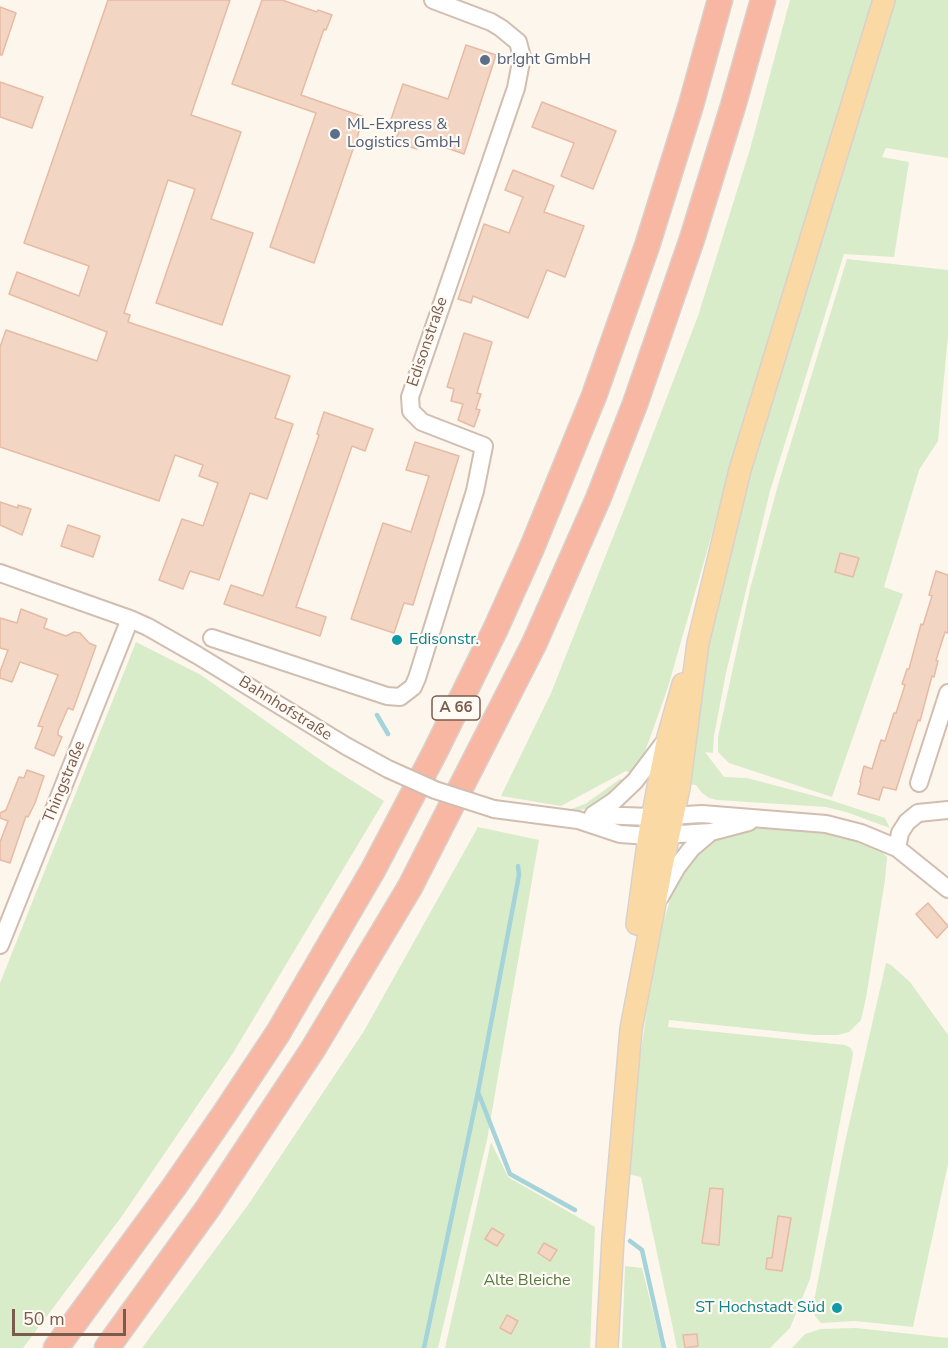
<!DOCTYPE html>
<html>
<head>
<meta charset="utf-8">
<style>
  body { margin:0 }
  #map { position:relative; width:948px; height:1348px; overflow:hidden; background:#fdf6ec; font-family:"Nunito Sans",sans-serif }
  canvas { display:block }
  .scale { position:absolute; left:12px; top:1309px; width:114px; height:27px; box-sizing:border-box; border:3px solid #7a5c4d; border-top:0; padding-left:8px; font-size:18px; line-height:21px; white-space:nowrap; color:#7a5c4d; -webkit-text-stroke:4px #fffaf3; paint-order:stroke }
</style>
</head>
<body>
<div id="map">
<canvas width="948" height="1348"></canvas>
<div class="scale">50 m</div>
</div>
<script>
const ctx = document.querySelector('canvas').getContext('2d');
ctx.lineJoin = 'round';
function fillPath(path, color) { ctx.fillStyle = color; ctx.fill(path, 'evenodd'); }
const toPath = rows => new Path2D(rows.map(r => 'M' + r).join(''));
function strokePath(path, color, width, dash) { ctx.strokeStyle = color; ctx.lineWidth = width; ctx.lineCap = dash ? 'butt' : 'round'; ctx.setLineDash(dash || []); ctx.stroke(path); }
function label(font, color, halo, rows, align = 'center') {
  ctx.font = font + ' "Nunito Sans",sans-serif'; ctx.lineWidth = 4.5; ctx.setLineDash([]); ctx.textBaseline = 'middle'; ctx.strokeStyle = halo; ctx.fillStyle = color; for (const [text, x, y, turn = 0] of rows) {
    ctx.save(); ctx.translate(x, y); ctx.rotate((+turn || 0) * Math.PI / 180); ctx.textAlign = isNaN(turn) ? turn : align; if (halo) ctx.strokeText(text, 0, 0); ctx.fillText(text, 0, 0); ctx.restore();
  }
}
const green = toPath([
  [790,0,875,0,732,464,668,687,650,738,642,759,632,773,626,771,561,806,501,796,551,693,625,507,698,316,750,149],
  [894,0,948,0,948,158,886,148,882,157,909,162,894,257,844,254,770,491,726,673,714,736,713,753,705,752,724,777,747,778,830,800,885,818,890,828,846,812,826,807,717,800,709,798,702,793,696,785,687,784,704,659,733,529],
  [847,259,948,270,948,336,938,441,919,470,884,587,903,594,832,797,729,763,718,752,718,737,750,589,778,485],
  [136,642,201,675,329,766,384,801,233,1053,122,1216,23,1348,0,1348,0,983],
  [620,779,627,779,620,788,592,807,571,812,571,809,585,804],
  [749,826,809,828,841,835,880,850,887,857,885,880,866,998,861,1020,849,1032,838,1035,813,1035,669,1020,668,1027,845,1045,851,1048,853,1054,810,1279,790,1328,770,1348,677,1348,641,1177,627,1174,640,1057,657,942,674,887,690,859,713,840],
  [478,827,539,840,487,1140,438,1348,142,1348,248,1205,364,1031],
  [886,963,891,965,910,982,948,1035,948,1164,913,1327,855,1321,821,1323,815,1316,813,1306,845,1142],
  [491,1142,508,1177,595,1227,590,1348,445,1348],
  [625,1266,642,1268,662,1348,622,1348],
  [856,1328,948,1338,948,1348,792,1348,805,1334,821,1329]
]);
const stream = toPath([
  [377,715,388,734],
  [518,866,519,875,478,1092,510,1174,575,1210],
  [630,1241,642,1250,664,1348],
  [424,1348,478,1092]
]);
const building = toPath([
  [108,0,230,0,191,115,241,132,211,219,253,233,222,325,156,303,195,189,168,180,124,313,130,315,128,322,290,376,275,418,293,424,267,499,250,493,219,580,190,571,183,589,159,580,182,519,203,526,218,483,199,476,203,465,175,455,159,501,0,447,0,347,6,330,97,361,107,332,9,294,17,272,79,296,89,266,24,243,108,0],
  [262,0,282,0,317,12,318,10,332,15,326,30,324,29,301,95,364,117,314,263,270,247,316,113,232,84,262,0],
  [0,7,16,13,2,55,0,55,0,7],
  [466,45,496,55,464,154,421,139,417,149,395,142,399,131,388,128,403,84,448,99,466,45],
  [0,82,43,97,32,128,0,117,0,82],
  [542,102,616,131,593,189,561,176,574,143,532,127,542,102],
  [513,170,554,186,544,212,584,226,565,277,547,270,528,318,473,296,471,303,458,299,484,224,509,233,523,197,505,190,513,170],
  [464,333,492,342,477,393,481,394,476,409,480,410,474,427,458,420,463,404,451,401,454,389,447,387,464,333],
  [324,412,373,429,365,451,352,446,296,607,326,617,320,636,224,604,231,585,263,596,319,435,317,434,324,412],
  [415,442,459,456,413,605,404,603,394,633,351,619,383,523,411,532,429,476,406,470,415,442],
  [0,502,18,508,18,505,31,509,22,535,0,525,0,502],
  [68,525,100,536,93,557,61,546,68,525],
  [840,553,859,558,853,577,835,572,840,553],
  [936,571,948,575,948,633,945,632,936,660,938,661,934,677,932,676,920,721,918,720,896,790,883,787,879,800,858,794,861,783,860,782,864,766,872,769,881,740,885,741,894,713,896,713,905,685,902,684,907,669,909,669,921,624,923,625,932,596,929,595,936,571],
  [21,609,47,619,44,628,66,636,74,632,80,633,89,643,96,646,73,710,68,708,58,731,58,735,62,737,54,756,35,748,43,727,38,726,58,675,20,662,12,682,0,678,0,672,8,650,0,648,0,618,17,623,21,609],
  [27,770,44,776,35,803,28,817,26,816,10,863,0,860,0,842,8,821,0,818,0,813,6,810,19,777,24,778,27,770],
  [928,903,948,926,937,938,916,914,928,903],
  [710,1188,723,1189,719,1245,702,1243,710,1188],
  [778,1216,791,1218,782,1271,766,1269,767,1258,772,1258,778,1216],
  [492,1228,504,1235,497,1246,485,1239,492,1228],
  [544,1243,557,1250,550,1261,538,1253,544,1243],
  [507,1315,518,1321,511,1334,500,1328,507,1315],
  [697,1334,698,1346,685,1348,683,1335,697,1334]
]);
const minor = toPath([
  [0,573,130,619,148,627,197,655,346,746,388,769],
  [212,638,387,696,400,697,413,687,417,678,475,491,484,446,422,422,411,411,410,397,516,88,522,57,518,42,501,28,491,22,433,0],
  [919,783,948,693],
  [494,809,578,820,620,834,649,836,711,832,749,822],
  [593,815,614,801,635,781,666,740],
  [595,815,652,817,702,814,826,824,861,833,897,848,948,889],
  [897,848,900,833,907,822,918,813,948,810],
  [660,897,677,867,691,849,711,832],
  [0,945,130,619]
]);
const major = toPath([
  [637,924,649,836,658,787,668,737,683,684],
  [607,1348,613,1238,631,1029,662,866,679,788,698,643,740,470,884,0]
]);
const highway = toPath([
  [56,1348,174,1187,225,1113,278,1033,373,870,435,752,496,628,531,550,594,396,647,246,691,105,720,0],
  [107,1348,208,1208,313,1049,410,887,534,644,598,499,635,404,692,239,733,106,763,0]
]);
const minorBridge = toPath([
  [388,769,435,790,494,809]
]);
const markers = [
  [485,60,6,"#5c6f8a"],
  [335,134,6,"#5c6f8a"],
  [397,640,6,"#0f9aa8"],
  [837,1308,6,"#0f9aa8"]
];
const shields = [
  [456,708,48]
];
const shieldNames = [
  ["A 66",456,708]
];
const serviceNames = [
  ["br!ght GmbH",497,60],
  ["ML-Express &",347,125],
  ["Logistics GmbH",347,143]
];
const streetNames = [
  ["Edisonstraße",428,342,-71],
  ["Bahnhofstraße",285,709,32],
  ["Thingstraße",65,782,-68]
];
const cultureNames = [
  ["Edisonstr.",409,640],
  ["ST Hochstadt Süd",825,1308,"right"]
];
const parkNames = [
  ["Alte Bleiche",527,1281]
];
fillPath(green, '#d8ecc9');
strokePath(stream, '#a5d3da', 4.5);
fillPath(building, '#f3d5c3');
strokePath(building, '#e6bba3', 1.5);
strokePath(minor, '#d1beb0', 20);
strokePath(major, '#dad1cd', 24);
strokePath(highway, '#dad1cd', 27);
strokePath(minor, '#fff', 16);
strokePath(major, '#fbd9a5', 21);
strokePath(highway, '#f7b7a3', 24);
strokePath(minorBridge, '#d1beb0', 20, []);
strokePath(minorBridge, '#fff', 16);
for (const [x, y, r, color] of markers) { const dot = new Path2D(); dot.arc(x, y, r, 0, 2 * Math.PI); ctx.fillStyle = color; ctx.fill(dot); strokePath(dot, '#fffaf3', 2); }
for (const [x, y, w] of shields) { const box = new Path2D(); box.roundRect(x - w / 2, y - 12, w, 24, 4.5); ctx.fillStyle = '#fffaf3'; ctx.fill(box); strokePath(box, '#7a5c4d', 1.5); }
label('bold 15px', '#7a5c4d', null, shieldNames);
label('16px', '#4e5e75', '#fffaf3', serviceNames, 'left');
label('16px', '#7a5c4d', '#fffaf3', streetNames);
label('16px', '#0d838f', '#fffaf3', cultureNames, 'left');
label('16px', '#537a41', '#fffaf3', parkNames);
</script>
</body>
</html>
